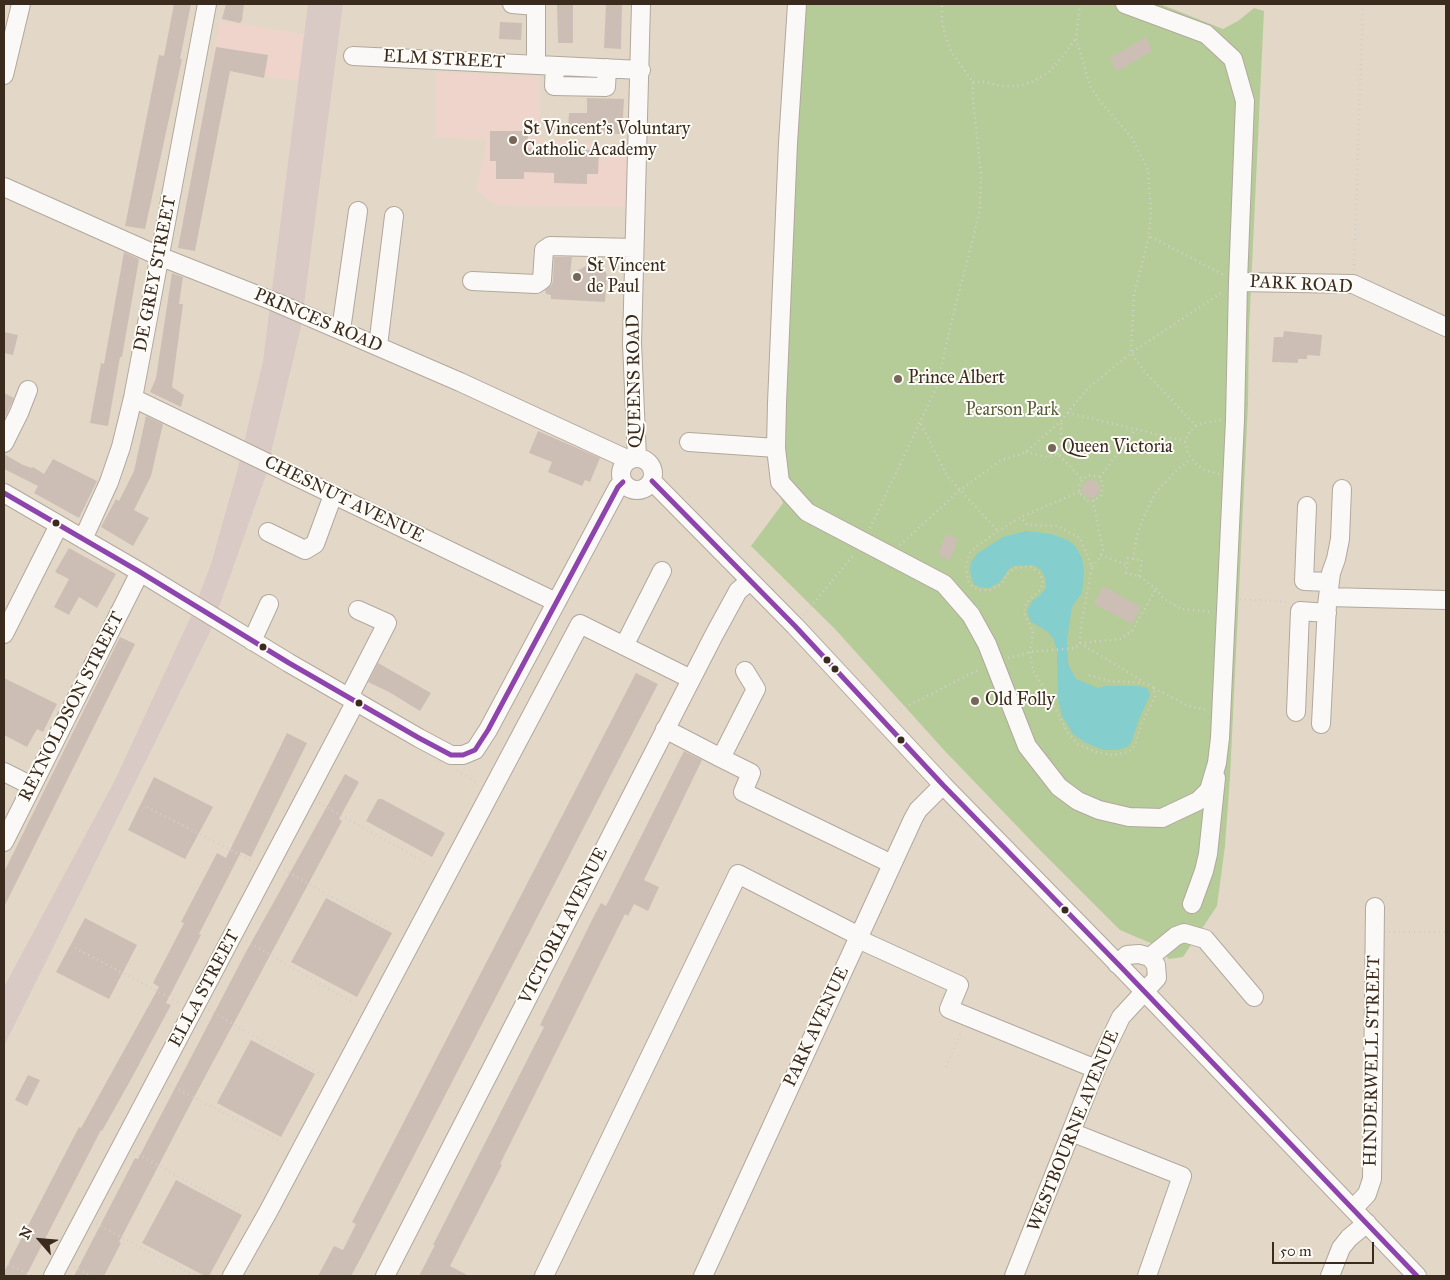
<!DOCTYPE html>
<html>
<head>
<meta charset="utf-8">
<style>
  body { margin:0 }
  #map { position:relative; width:1450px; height:1280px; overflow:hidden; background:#e3d8c7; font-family:"IM FELL Great Primer",serif }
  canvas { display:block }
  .frame { position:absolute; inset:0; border:5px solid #3b2a1e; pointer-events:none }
  .north { position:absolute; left:15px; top:1215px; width:50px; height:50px; -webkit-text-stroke:4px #fdfcf7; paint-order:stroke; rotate:297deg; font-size:14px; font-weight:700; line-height:20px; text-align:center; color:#3b2a1e }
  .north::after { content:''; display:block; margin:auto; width:18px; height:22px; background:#3b2a1e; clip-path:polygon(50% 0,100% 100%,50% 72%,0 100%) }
  .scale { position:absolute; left:1272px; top:1242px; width:102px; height:22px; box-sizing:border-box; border:2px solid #3b2a1e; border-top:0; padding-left:6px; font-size:15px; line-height:18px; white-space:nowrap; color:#3b2a1e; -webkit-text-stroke:4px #fdfcf7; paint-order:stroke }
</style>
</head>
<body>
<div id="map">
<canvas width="1450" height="1280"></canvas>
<div class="frame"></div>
<div class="north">N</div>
<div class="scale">50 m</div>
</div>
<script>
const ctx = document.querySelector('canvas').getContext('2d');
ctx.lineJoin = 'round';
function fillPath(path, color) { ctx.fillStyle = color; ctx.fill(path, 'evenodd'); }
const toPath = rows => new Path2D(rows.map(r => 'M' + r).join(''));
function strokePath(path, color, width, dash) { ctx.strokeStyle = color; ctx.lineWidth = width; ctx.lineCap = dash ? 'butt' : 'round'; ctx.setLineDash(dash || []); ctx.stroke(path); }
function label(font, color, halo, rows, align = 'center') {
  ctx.font = font + ' "IM FELL Great Primer",serif'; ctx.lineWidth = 4; ctx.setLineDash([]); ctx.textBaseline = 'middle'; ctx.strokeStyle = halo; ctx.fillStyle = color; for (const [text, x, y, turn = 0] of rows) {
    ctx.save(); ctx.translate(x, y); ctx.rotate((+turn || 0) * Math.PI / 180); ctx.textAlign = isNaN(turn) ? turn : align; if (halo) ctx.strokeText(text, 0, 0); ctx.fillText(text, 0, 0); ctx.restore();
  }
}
const built = toPath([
  [220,21,304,34,299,81,265,76,265,78,230,72,231,65,212,61],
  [436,72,540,77,539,140,630,145,628,207,497,205,476,190,487,140,436,137]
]);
const industrial = toPath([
  [308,4,343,4,301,327,265,478,210,632,4,1046,4,987,115,780,192,614,211,564,238,468,263,361]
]);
const green = toPath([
  [792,4,1160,4,1223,29,1238,21,1254,8,1264,11,1249,329,1248,404,1230,777,1225,846,1217,906,1183,957,1169,959,1155,945,1120,930,1036,846,943,749,835,629,751,546,783,503,775,485]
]);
const water = toPath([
  [1026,531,1051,534,1068,540,1076,547,1082,558,1084,570,1082,593,1072,607,1067,640,1068,664,1076,679,1098,688,1106,686,1139,686,1147,688,1150,695,1139,719,1131,743,1127,747,1118,750,1104,750,1086,743,1073,734,1062,716,1058,698,1057,650,1053,638,1047,631,1031,622,1027,611,1032,601,1039,596,1046,588,1045,578,1041,570,1034,565,1014,566,1009,569,1000,582,989,588,979,587,973,583,970,570,971,562,978,553,1003,537]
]);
const building = toPath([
  [174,4,191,4,180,59,182,59,145,229,125,226,159,55,164,56],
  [226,4,244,4,242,20,240,23,222,19],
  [557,4,573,4,573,43,558,43],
  [606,4,622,4,621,49,604,48],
  [500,22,522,23,521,40,499,39],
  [1146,37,1152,51,1116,72,1110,58],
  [216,47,268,55,264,78,230,71,195,251,178,248],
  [587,98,624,99,622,134,592,133,592,128,568,127,569,113,587,113],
  [490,131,528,131,528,148,599,150,598,174,587,174,587,184,554,183,554,173,524,172,524,179,496,179,496,161,490,161],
  [124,252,139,259,122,357,120,357,108,426,90,423,101,363,104,364],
  [554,257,572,257,570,275,593,262,603,267,607,275,605,302,551,299,551,295,546,294,545,290,551,286,553,281],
  [172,273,183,277,179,304,183,304,172,387,184,395,181,407,150,392,156,378],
  [1284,331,1322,335,1320,356,1307,355,1307,359,1298,359,1298,363,1272,362,1274,337,1283,337],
  [4,332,18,335,13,355,4,353],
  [4,393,14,398,4,420],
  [146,416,163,424,151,476,134,510,149,518,133,546,101,527,116,499,119,501,134,471],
  [538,431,600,458,590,482,585,480,582,486,548,472,552,462,529,453],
  [4,454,23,465,32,468,33,467,44,474,53,459,97,481,79,518,34,493,38,486,4,469],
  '1082 489a9 9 0 1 1 18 0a9 9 0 1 1-18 0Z',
  [946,534,958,539,950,560,938,555],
  [69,548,116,574,97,608,79,597,69,615,54,607,69,579,55,572],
  [1103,586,1141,607,1132,624,1094,604],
  [120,637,135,644,4,907,4,872],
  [378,663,431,693,420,711,389,692,368,682],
  [636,673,658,684,364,1252,351,1276,318,1276,334,1246,343,1250,356,1224,352,1222],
  [4,678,57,704,43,732,37,729,27,747,4,735],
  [287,733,307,743,251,857,241,852,199,934,201,935,166,1003,171,1005,129,1083,102,1131,101,1130,26,1276,4,1276,4,1272,79,1127,81,1128,159,987,153,983,184,923,181,922,217,853,226,858],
  [684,751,702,760,644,880,659,887,648,911,634,904,628,916,625,914,500,1164,502,1165,450,1266,469,1276,419,1276,435,1245,433,1245,544,1027,540,1025,594,916,601,903,606,906],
  [345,774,359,782,339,819,342,821,191,1103,119,1242,121,1243,104,1276,74,1276,135,1158,138,1159,247,950],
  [154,777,213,807,185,859,128,830],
  [378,799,382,799,445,833,432,857,366,821],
  [326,898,392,933,357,997,291,962],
  [85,918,137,945,109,999,56,972],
  [251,1040,315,1074,281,1137,217,1103],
  [28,1075,40,1080,27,1106,15,1100],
  [176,1180,242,1215,209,1276,205,1276,142,1243]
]);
const path = toPath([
  [1080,4,1076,38,1090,86,1100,101,1132,138,1148,170,1151,212,1149,236,1224,275],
  [973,82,985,82,1001,86,1019,86,1034,81,1049,72,1063,56,1076,38],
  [1149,237,1134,294,1131,353,1145,372,1196,426],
  [1354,270,1363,4],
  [1068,413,1185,441],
  [921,424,947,476,998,531],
  [1026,452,1047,457,1058,454,1082,479],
  [1058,454,1061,442,1061,421],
  [1219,474,1205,470,1197,465,1188,454,1185,441,1190,431,1196,426,1203,423,1221,420],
  [1100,477,1136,429],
  [1079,492,1021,517,998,531,976,547,969,554,966,567,968,581,972,586,979,590,990,590,1000,585,1009,572,1014,568,1031,567,1040,573,1043,582,1040,590,1026,603,1024,613,1033,631,1030,652,1033,671,1046,691,1068,733,1078,744,1096,752,1112,755,1129,752,1135,745,1142,723,1155,697,1154,688,1145,683,1109,681,1089,675],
  [870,528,937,386,955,307,972,243,980,209,981,174,973,100,973,82,952,53,945,35,942,21,942,4],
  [900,545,960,490,1000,461,1026,452,1061,421,1087,389,1131,353,1224,291],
  [1101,555,1127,565],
  [1133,559,1137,536,1143,518,1156,492,1177,470,1191,459],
  [1092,567,1099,559,1103,550,1093,501,1087,501,1079,492,1080,482,1089,475,1100,477,1103,485,1101,496,1093,501],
  [1139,576,1142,560,1128,558,1126,573,1139,576,1156,589,1164,599,1181,609,1212,612],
  [1240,599,1287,602],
  [804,615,854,554],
  [1080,643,1121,639,1132,631,1156,589],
  [1080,643,1144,682],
  [1008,658,1030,652,1075,648,1080,643,1081,626,1092,567,1080,538,1058,526,1027,525,1021,517],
  [1154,688,1188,706,1207,710],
  [896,712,980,669],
  [457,771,478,783],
  [319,803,426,863],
  [147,807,254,862],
  [284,870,392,930],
  [1389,932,1446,932],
  [246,941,353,1003],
  [75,948,180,1003],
  [209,1010,318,1073],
  [946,1067,962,1030],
  [170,1085,281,1142],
  [134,1152,242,1212],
  [96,1224,195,1276],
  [4,1262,33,1276],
  [74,1267,91,1276]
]);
const minor = toPath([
  [512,4,536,6],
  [797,4,788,143,777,403,776,448,780,482,807,512,944,584,971,615,987,644,1027,746,1059,787,1078,801,1099,810,1129,817,1162,818,1198,801,1209,790,1217,763,1220,738,1235,420,1238,282,1245,101,1233,59,1206,34,1125,4],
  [353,56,641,70],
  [536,65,536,4],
  [555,66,554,86,606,87,607,68],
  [4,75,21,4],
  [4,187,159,256,275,302,460,382,629,460],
  [472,281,536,284,542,280,544,250,550,246,634,248],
  [1238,282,1353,284,1446,327],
  [341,330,358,211],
  [378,346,394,216],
  [133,398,556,602],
  [689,442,776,448],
  [4,443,19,413,28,390],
  '621 474a16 16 0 1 1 32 0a16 16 0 1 1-32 0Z',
  [637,458,632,343,641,4],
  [652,481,795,626,943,785,1119,965,1417,1276],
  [4,493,140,572,289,663,419,738,451,755,463,755,475,750,488,730,618,487,623,482],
  [1307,506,1304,581,1329,582],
  [268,532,305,550,315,544,333,495],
  [83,539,109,482,121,447,133,398,207,4],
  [1328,597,1446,600],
  [4,634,59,525],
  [252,641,269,604],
  [624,646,662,571],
  [349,697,387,623,358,610],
  [1296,712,1300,611,1327,613],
  [1321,724,1327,605,1331,573,1336,559,1340,539,1342,489],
  [665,729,721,758,756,689,745,671],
  [721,758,751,773,743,792,892,864],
  [4,772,32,786],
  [4,842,140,572],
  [1192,904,1204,871,1208,854,1216,778],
  [858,939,959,985,949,1009,1096,1069],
  [1150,957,1176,936,1184,933,1205,939,1254,997],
  [1071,1132,1182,1176,1147,1276],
  [1353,1209,1367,1194,1372,1179,1375,907],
  [53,1276,356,701],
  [232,1276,268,1212,580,624,691,679],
  [385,1276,714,635,738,591,750,581],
  [544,1276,738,874,859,936],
  [703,1276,913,819,918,810,943,785],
  [1014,1276,1096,1069,1121,1017,1157,978,1156,965,1150,957,1139,954,1127,955,1117,964],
  [1330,1276,1341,1248,1349,1238,1367,1223]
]);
const bus1 = toPath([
  [652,481,795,626,943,785,1119,965,1417,1276],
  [4,493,140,572,289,663,419,738,451,755,463,755,475,750,488,730,618,487,623,482]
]);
const markers = [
  [513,140,5,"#766759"],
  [577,277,5,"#766759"],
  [898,379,5,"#766759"],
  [1052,448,5,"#766759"],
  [56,523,4.5,"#3b2a1e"],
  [263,647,4.5,"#3b2a1e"],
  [827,660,4.5,"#3b2a1e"],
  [835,669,4.5,"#3b2a1e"],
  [975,701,5,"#766759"],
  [359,703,4.5,"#3b2a1e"],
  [901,740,4.5,"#3b2a1e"],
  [1065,910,4.5,"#3b2a1e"]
];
const streetNames = [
  ["ELM STREET",444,60,3],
  ["DE GREY STREET",156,274,-79],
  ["PARK ROAD",1301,285,3],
  ["PRINCES ROAD",318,321,23],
  ["QUEENS ROAD",635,381,-91],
  ["CHESNUT AVENUE",344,500,26],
  ["REYNOLDSON STREET",72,707,-63],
  ["VICTORIA AVENUE",564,926,-63],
  ["ELLA STREET",205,989,-62],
  ["PARK AVENUE",817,1027,-65],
  ["HINDERWELL STREET",1373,1061,-89],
  ["WESTBOURNE AVENUE",1074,1131,-68]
];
const poiNames = [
  ["St Vincent's Voluntary",523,130],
  ["Catholic Academy",523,151],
  ["St Vincent",587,267],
  ["de Paul",587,288],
  ["Prince Albert",908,379],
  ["Queen Victoria",1062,448],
  ["Old Folly",985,701]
];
const parkNames = [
  ["Pearson Park",1012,411]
];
fillPath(built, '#eed4ca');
fillPath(industrial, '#dacac5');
fillPath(green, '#b6cc98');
fillPath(water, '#84cecd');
fillPath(building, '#ccbeb5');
strokePath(minor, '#b1a89d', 20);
strokePath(path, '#d2cfca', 2.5, [1, 4]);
strokePath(minor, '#fbf9f7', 18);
strokePath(bus1, '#8e44ad', 5);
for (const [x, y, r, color] of markers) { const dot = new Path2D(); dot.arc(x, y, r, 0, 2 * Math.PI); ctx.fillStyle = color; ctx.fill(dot); strokePath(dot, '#fdfcf7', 2); }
label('18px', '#3b2a1e', '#fdfcf7', streetNames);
label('18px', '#3b2a1e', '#fdfcf7', poiNames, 'left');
label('18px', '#595f3b', '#fdfcf7', parkNames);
</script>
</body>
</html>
